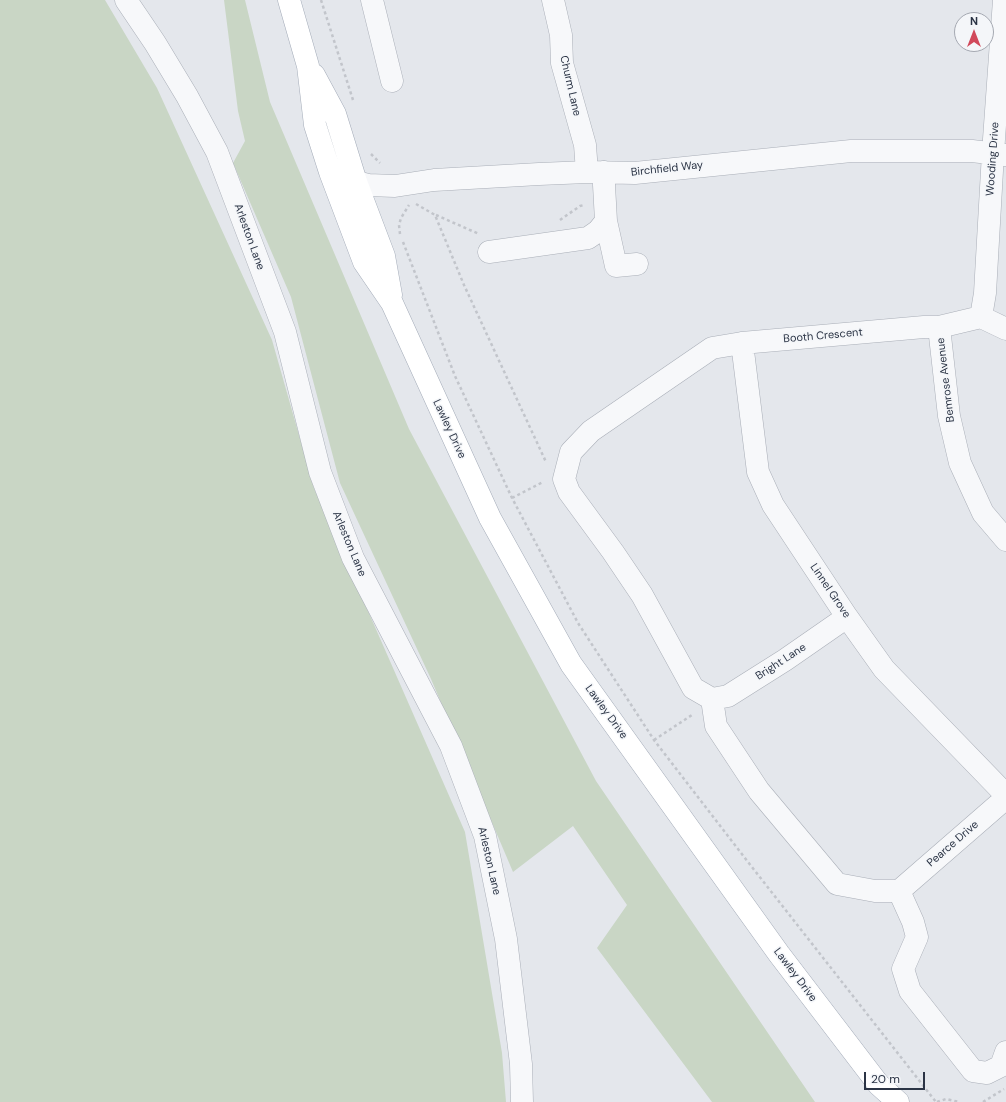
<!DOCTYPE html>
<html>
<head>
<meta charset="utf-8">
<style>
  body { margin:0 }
  #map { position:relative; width:1006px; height:1102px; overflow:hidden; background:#e4e7ec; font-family:"DM Sans",sans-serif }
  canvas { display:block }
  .north { position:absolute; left:954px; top:12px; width:40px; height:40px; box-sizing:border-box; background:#f4f6f9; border:1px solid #a4a8b1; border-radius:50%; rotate:0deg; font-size:11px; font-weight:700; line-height:16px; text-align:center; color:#2b3445 }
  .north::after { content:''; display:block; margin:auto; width:14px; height:18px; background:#d1495b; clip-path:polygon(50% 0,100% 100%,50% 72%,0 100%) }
  .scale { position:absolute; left:864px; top:1072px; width:61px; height:18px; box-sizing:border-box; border:2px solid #2b3445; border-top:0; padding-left:5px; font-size:12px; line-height:14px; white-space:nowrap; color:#2b3445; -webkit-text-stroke:3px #f4f6f9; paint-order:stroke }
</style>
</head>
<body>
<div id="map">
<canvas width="1006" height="1102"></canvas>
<div class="north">N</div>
<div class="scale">20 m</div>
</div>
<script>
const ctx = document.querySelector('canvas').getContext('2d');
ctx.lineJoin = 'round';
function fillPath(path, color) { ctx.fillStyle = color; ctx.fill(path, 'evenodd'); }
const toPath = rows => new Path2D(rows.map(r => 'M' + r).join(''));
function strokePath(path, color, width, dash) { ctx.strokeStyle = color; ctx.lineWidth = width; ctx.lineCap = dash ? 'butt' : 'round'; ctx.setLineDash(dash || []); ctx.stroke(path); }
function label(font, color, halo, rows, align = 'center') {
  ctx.font = font + ' "DM Sans",sans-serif'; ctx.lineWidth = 3; ctx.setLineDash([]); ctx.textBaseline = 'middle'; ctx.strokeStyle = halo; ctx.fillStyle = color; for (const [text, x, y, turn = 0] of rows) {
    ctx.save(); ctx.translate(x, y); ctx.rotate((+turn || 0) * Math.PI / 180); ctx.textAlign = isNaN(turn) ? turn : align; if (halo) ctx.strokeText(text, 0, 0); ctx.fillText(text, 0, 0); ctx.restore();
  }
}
const green = toPath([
  [0,0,105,0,157,88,272,340,314,488,465,832,502,1053,506,1102,0,1102],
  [224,0,245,0,270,102,409,429,596,781,815,1102,712,1102,597,948,627,905,573,826,513,872,431,679,340,483,291,297,233,163,245,141,238,111]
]);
const path = toPath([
  [321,0,353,100],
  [371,154,380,163],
  [416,204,435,215,464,285,546,462],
  [436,215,479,234],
  [560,220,580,206,584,205],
  [400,234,399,225,401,218,409,205],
  [403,242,455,376,512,498,578,623,654,740,748,862,936,1102],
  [512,498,543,482],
  [654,740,692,715],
  [937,1102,946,1099,959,1102],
  [983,1102,1004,1089]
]);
const minor = toPath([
  [126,0,155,43,187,96,217,152,285,332,320,472,353,558,451,746,485,836,506,939,521,1064,522,1102],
  [372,0,392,81],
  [553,0,561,35,562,63,585,145,587,172],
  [341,176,356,182,368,185,395,186,434,180,539,174,587,172,635,173,851,151,972,151,1006,155],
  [606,221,616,266,637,264],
  [489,252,588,238,598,231,606,221,604,185,604,172],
  [981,317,985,293,993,153,1004,0],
  [939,327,949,416,960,463,983,513,1006,540],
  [742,343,758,472,773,505,847,617,884,669,1006,795],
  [712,699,693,688,642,595,613,552,569,492,564,479,571,452,591,431,712,348,742,343,924,327,939,327,981,317,1006,329],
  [712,699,716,726,759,791,837,884,875,891,899,891],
  [712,699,728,696,785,660,847,617],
  [899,891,913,922,917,937,903,969,910,991,973,1071,987,1073,1001,1066,1006,1052],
  [899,891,1006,798]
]);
const major = toPath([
  [289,0,308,66,315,125,330,172,364,262,392,303,490,518,571,664,779,954,879,1085,898,1102],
  [314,75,335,114,356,182,384,256,391,295]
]);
const streetNames = [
  ["Churm Lane",570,86,77],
  ["Wooding Drive",993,159,-86],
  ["Birchfield Way",667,169,-6],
  ["Arleston Lane",249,237,70],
  ["Booth Crescent",823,336,-5],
  ["Bemrose Avenue",946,380,-97],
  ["Lawley Drive",449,429,65],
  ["Arleston Lane",349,544,67],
  ["Linnel Grove",830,591,56],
  ["Bright Lane",781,662,-33],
  ["Lawley Drive",606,712,54],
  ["Pearce Drive",953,844,-41],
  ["Arleston Lane",489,861,77],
  ["Lawley Drive",795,975,53]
];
fillPath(green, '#c9d6c5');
strokePath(minor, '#a9aeb7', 23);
strokePath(major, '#a3abb8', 23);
strokePath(path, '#c2c5cb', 2.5, [3, 3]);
strokePath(minor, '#f7f8fa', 22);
strokePath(major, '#fff', 22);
label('11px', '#2b3445', '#f4f6f9', streetNames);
</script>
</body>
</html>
